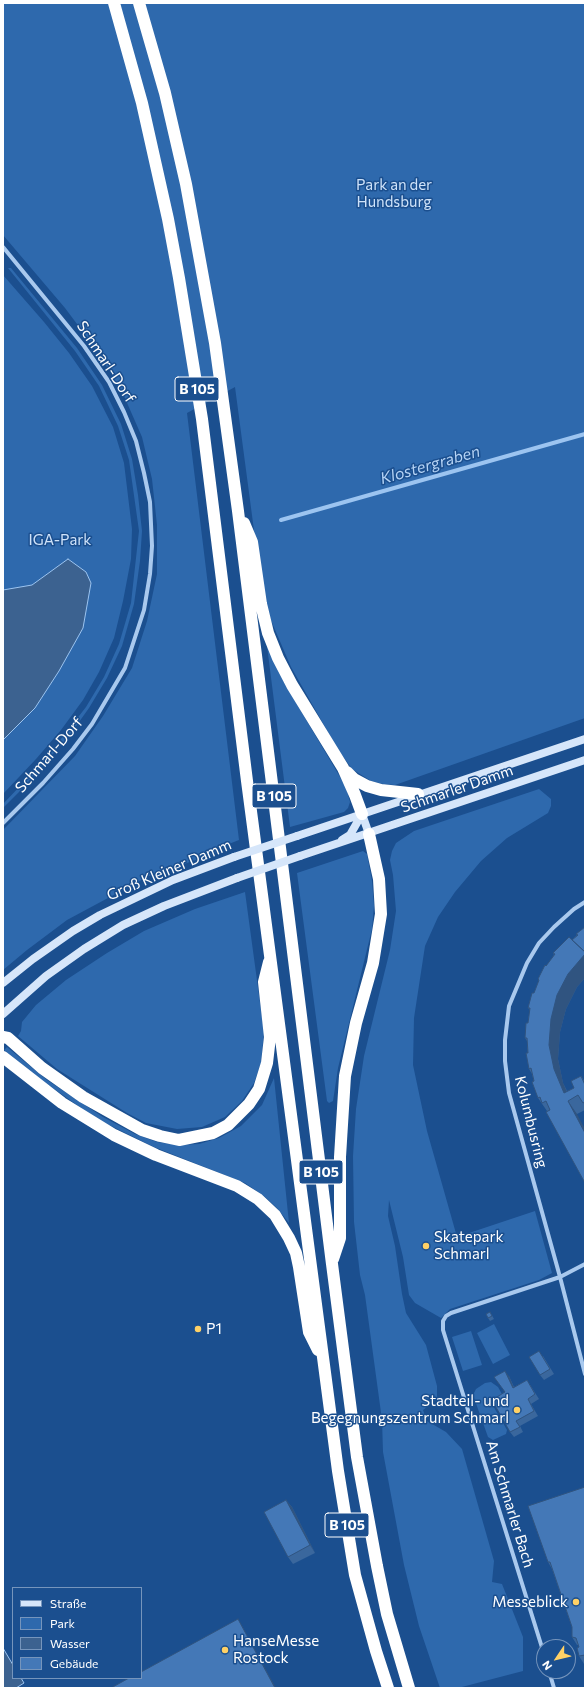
<!DOCTYPE html>
<html>
<head>
<meta charset="utf-8">
<style>
  body { margin:0 }
  #map { position:relative; width:588px; height:1691px; overflow:hidden; background:#1b4f8f; font-family:Commissioner,sans-serif }
  canvas { display:block }
  .frame { position:absolute; inset:0; border:4px solid #fff; pointer-events:none }
  .legend { position:absolute; left:12px; top:1587px; width:130px; height:92px; box-sizing:border-box; background:#1b4f8f; border:1px solid #7695bc; margin:0; padding:5px 7px; list-style:none; font-size:12px; color:#fff }
  .legend li { display:flex; align-items:center; gap:8px; height:20px }
  .legend b { width:20px; border:1px solid #7695bc }
  .north { position:absolute; left:536px; top:1639px; width:40px; height:40px; box-sizing:border-box; background:#1b4f8f; border:1px solid #7695bc; border-radius:50%; rotate:235deg; font-size:11px; font-weight:700; line-height:16px; text-align:center; color:#fff }
  .north::after { content:''; display:block; margin:auto; width:14px; height:18px; background:#ffd166; clip-path:polygon(50% 0,100% 100%,50% 72%,0 100%) }
</style>
</head>
<body>
<div id="map">
<canvas width="588" height="1691"></canvas>
<div class="frame"></div>
<ul class="legend">
<li><b style="height:5px;background:#d6e6fa"></b>Straße</li>
<li><b style="height:11px;background:#2e69ad"></b>Park</li>
<li><b style="height:11px;background:#3c6290"></b>Wasser</li>
<li><b style="height:11px;background:#4478b7"></b>Gebäude</li>
</ul>
<div class="north">N</div>
</div>
<script>
const ctx = document.querySelector('canvas').getContext('2d');
ctx.lineJoin = 'round';
function fillPath(path, color) { ctx.fillStyle = color; ctx.fill(path, 'evenodd'); }
const toPath = rows => new Path2D(rows.map(r => 'M' + r).join(''));
function strokePath(path, color, width, dash) { ctx.strokeStyle = color; ctx.lineWidth = width; ctx.lineCap = dash ? 'butt' : 'round'; ctx.setLineDash(dash || []); ctx.stroke(path); }
function label(font, color, halo, rows, align = 'center') {
  ctx.font = font + ' Commissioner,sans-serif'; ctx.lineWidth = 3; ctx.setLineDash([]); ctx.textBaseline = 'middle'; ctx.strokeStyle = halo; ctx.fillStyle = color; for (const [text, x, y, turn = 0] of rows) {
    ctx.save(); ctx.translate(x, y); ctx.rotate((+turn || 0) * Math.PI / 180); ctx.textAlign = isNaN(turn) ? turn : align; if (halo) ctx.strokeText(text, 0, 0); ctx.fillText(text, 0, 0); ctx.restore();
  }
}
const green = toPath([
  [3,3,585,3,585,718,395,785,383,784,371,781,352,769,337,748,291,667,270,618,262,588,257,553,235,387,187,413,239,840,216,849,216,853,149,876,67,920,27,950,3,970,3,830,75,756,103,716,132,668,147,621,157,574,157,525,152,479,142,437,124,396,98,352,65,308,3,235],
  [8,268,11,268,77,348,102,385,121,424,132,459,138,495,142,531,140,561,134,604,122,646,107,678,89,708,69,736,21,790,3,808,3,804,40,765,65,734,86,707,104,677,119,644,131,603,139,531,129,460,118,426,99,386,75,351],
  [3,275,44,322,69,353,92,386,113,427,124,463,132,529,131,559,123,601,114,638,99,672,83,700,61,730,36,759,3,794],
  [267,646,286,686,346,787,350,802,348,808,344,812,290,827],
  [539,789,551,799,551,806,548,813,507,838,481,861,455,892,438,917,425,946,414,1018,413,1065,427,1131,457,1237,535,1211,552,1273,539,1280,450,1309,441,1318,415,1303,409,1295,403,1257,389,1200,388,1216,395,1246,402,1294,406,1313,426,1345,437,1386,437,1399,423,1410,427,1421,446,1432,462,1449,494,1561,492,1582,502,1584,523,1637,523,1671,458,1688,440,1688,419,1626,404,1565,383,1452,382,1420,365,1295,360,1275,354,1222,353,1156,356,1109,364,1056,390,950,396,911,393,875,390,860,392,851,396,843,414,831],
  [363,851,367,854,372,881,374,906,372,929,338,1068,333,1101,329,1103,327,1101,297,873],
  [245,892,264,1032,261,1063,254,1083,242,1101,225,1117,202,1127,177,1129,146,1123,127,1113,57,1069,18,1036,21,1031,22,1022,36,1005,66,980,107,953,144,931,195,909],
  [7,1047,47,1080,103,1117,135,1134,157,1142,178,1145,199,1144,219,1138,241,1126,262,1105,274,1078,289,1223,277,1208,264,1196,245,1183,154,1147,107,1124,84,1110,40,1079,4,1050],
  [494,1324,510,1355,493,1364,477,1333],
  [471,1331,482,1365,463,1371,452,1337],
  [491,1382,498,1387,503,1396,501,1398,492,1404,507,1430,506,1434,493,1440,488,1437,473,1395,476,1389,485,1383]
]);
const water = toPath([
  [68,559,86,572,91,583,83,628,59,671,35,708,3,740,3,590,32,585,68,559],
  [3,1648,13,1665,13,1678,21,1678,24,1683,16,1688,3,1688,3,1648]
]);
const stream = toPath([
  [281,520,585,434]
]);
const street = toPath([
  [3,247,84,346,109,382,124,412,136,441,144,473,150,502,152,546,150,574,144,610,125,668,92,724,73,749,43,783,3,823],
  [585,902,574,909,554,927,539,943,527,963,509,1006,505,1040,505,1061,509,1093,560,1277,585,1374],
  [544,1654,443,1330,443,1321,446,1316,451,1313,560,1277,585,1264],
  [549,1671,554,1688]
]);
const secondary = toPath([
  [362,814,369,834],
  [297,836,585,739],
  [342,840,350,835,362,814],
  [300,856,585,760],
  [3,983,33,959,73,931,100,915,173,880,234,857],
  [3,1014,46,976,84,949,123,925,164,906,237,878]
]);
const highway = toPath([
  [114,3,142,103,168,219,179,278,202,419,247,781,338,1471,355,1575,376,1651,388,1688],
  [139,3,165,93,186,184,215,343,238,511,332,1264,357,1457,377,1566,387,1614,409,1688],
  [244,523,252,542,261,604,268,633,278,658,292,685,343,768,355,795,362,814],
  [347,772,354,779,367,786,381,790,418,794],
  [3,1037,8,1038,42,1068,83,1097,142,1130,160,1136,179,1140,213,1133,228,1125,249,1104,259,1089,267,1063,270,1037,264,982,269,962],
  [3,1057,62,1103,114,1135,156,1155,237,1186,258,1199,275,1215,289,1238,296,1253,299,1267,309,1332,318,1350],
  [333,1259,340,1238,340,1157,345,1076,356,1023,373,963,381,914,379,879,369,834]
]);
const secondaryBridge = toPath([
  [234,857,297,836],
  [237,878,300,856]
]);
const wall = toPath([
  [3,306,6,310,3,312],
  [585,927,585,978,577,987,566,1009,560,1032,558,1059,563,1083,567,1091,574,1088,581,1076,585,1082,585,1110,577,1114,547,1111,538,1098,532,1074,529,1069,527,1041,525,1038,530,1010,528,1008,539,981,538,979,554,955,553,953,572,940],
  [490,1312,494,1319,490,1321,488,1318],
  [543,1356,554,1374,544,1380,540,1375],
  [509,1376,514,1387,527,1380,539,1399,531,1404,538,1416,520,1426,523,1432,514,1437,510,1432,505,1392],
  [585,1487,585,1663,584,1664,579,1656,579,1645,577,1645,572,1637,572,1627,552,1569,548,1562],
  [286,1500,292,1507,315,1553,293,1564,288,1557]
]);
const shadedWall = toPath([
  [585,954,585,978,577,987,566,1009,560,1032,558,1059,563,1083,570,1099,564,1093,554,1069,549,1045,551,1019,557,995,568,974],
  [568,1101,577,1114,585,1129,585,1133],
  [505,1371,509,1376,516,1393,513,1388],
  [286,1500,292,1507,315,1553,310,1545],
  [238,1619,241,1624,276,1688,275,1688]
]);
const building = toPath([
  [585,927,585,952,572,940,578,935,576,934,585,927],
  [569,937,585,952,585,954,568,974,557,995,551,1019,549,1045,554,1069,564,1093,574,1088,571,1081,581,1076,585,1085,585,1102,583,1103,578,1095,568,1101,585,1133,585,1183,546,1112,550,1110,546,1101,542,1103,540,1097,538,1098,532,1082,534,1081,531,1068,529,1069,526,1053,528,1053,527,1038,525,1038,526,1023,528,1023,530,1008,528,1008,532,993,534,993,539,980,538,979,545,965,546,966,555,954,553,953,569,937],
  [490,1312,492,1316,488,1318,486,1314,490,1312],
  [539,1351,550,1369,540,1375,529,1357,539,1351],
  [505,1371,513,1388,527,1380,535,1394,528,1399,534,1411,516,1421,520,1427,510,1432,492,1400,505,1392,494,1377,505,1371],
  [585,1487,585,1655,579,1656,577,1648,579,1647,576,1638,572,1637,572,1627,550,1562,548,1562,528,1506,585,1487],
  [286,1500,310,1545,288,1557,264,1512,286,1500],
  [238,1619,275,1688,111,1688,129,1678,141,1678,141,1672,238,1619]
]);
const markers = [
  [426,1246,4,"#ffd166"],
  [198,1329,4,"#ffd166"],
  [517,1410,4,"#ffd166"],
  [576,1602,4,"#ffd166"],
  [225,1650,4,"#ffd166"]
];
const shields = [
  [197,389,44],
  [274,796,44],
  [321,1172,44],
  [347,1525,44]
];
const shieldNames = [
  ["B 105",197,389],
  ["B 105",274,796],
  ["B 105",321,1172],
  ["B 105",347,1525]
];
const parkNames = [
  ["Park an der",394,185],
  ["Hundsburg",394,202],
  ["IGA-Park",60,540]
];
const streetNames = [
  ["Schmarl-Dorf",106,362,57],
  ["Schmarl-Dorf",49,755,-49],
  ["Schmarler Damm",457,789,-19],
  ["Groß Kleiner Damm",169,870,-23],
  ["Kolumbusring",531,1122,76],
  ["Am Schmarler Bach",510,1504,73]
];
const poiNames = [
  ["Skatepark",434,1237],
  ["Schmarl",434,1254],
  ["P1",206,1329],
  ["Stadteil- und",509,1401,"right"],
  ["Begegnungszentrum Schmarl",509,1418,"right"],
  ["Messeblick",568,1602,"right"],
  ["HanseMesse",233,1641],
  ["Rostock",233,1658]
];
const waterNames = [
  ["Klostergraben",430,465,-16]
];
fillPath(green, '#2e69ad');
fillPath(water, '#3c6290');
strokePath(water, '#9cc4f0', 1);
strokePath(stream, '#9cc4f0', 4);
strokePath(street, '#a9c9ee', 4);
strokePath(secondary, '#d6e6fa', 8);
strokePath(highway, '#fff', 12);
strokePath(secondaryBridge, '#d6e6fa', 8);
fillPath(wall, '#3a679d');
fillPath(shadedWall, '#305480');
fillPath(building, '#4478b7');
strokePath(building, '#305480', 1);
for (const [x, y, r, color] of markers) { const dot = new Path2D(); dot.arc(x, y, r, 0, 2 * Math.PI); ctx.fillStyle = color; ctx.fill(dot); strokePath(dot, '#1b4f8f', 1.5); }
for (const [x, y, w] of shields) { const box = new Path2D(); box.roundRect(x - w / 2, y - 12, w, 24, 3); ctx.fillStyle = '#1b4f8f'; ctx.fill(box); strokePath(box, '#fff', 1); }
label('bold 14px', '#fff', null, shieldNames);
label('15px', '#cfe3fa', '#1b4f8f', parkNames);
label('15px', '#fff', '#1b4f8f', streetNames);
label('15px', '#fff', '#1b4f8f', poiNames, 'left');
label('italic 16px', '#b5d3f5', '#1b4f8f', waterNames);
</script>
</body>
</html>
